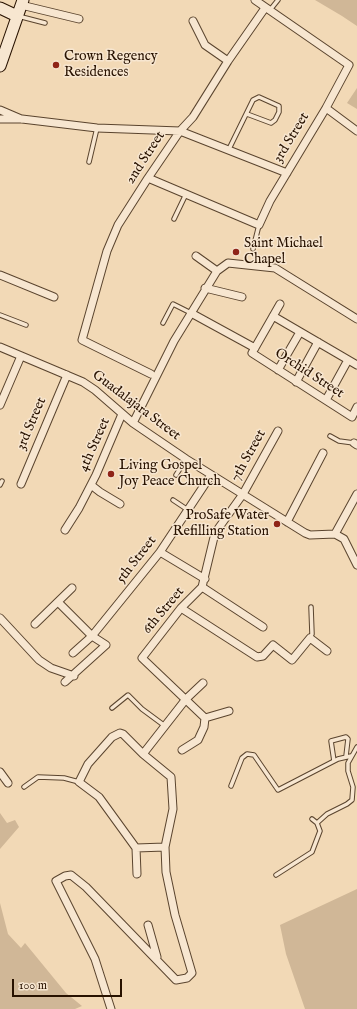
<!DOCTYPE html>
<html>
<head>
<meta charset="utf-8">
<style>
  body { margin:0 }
  #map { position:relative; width:357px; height:1009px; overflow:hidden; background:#f2d9b6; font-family:"IM FELL English",serif }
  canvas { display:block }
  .scale { position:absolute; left:12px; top:979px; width:110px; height:18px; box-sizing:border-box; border:2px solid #281200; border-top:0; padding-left:5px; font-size:12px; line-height:14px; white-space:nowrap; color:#281200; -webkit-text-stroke:3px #f7e6d0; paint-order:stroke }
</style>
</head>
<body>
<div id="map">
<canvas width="357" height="1009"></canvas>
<div class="scale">100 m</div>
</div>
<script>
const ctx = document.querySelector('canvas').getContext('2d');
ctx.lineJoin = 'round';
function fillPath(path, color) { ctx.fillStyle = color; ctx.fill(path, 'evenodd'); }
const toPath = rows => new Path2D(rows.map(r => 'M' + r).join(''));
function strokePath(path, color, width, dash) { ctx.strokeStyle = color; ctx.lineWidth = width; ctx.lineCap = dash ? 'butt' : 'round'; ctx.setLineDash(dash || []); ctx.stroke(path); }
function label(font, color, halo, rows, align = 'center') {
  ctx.font = font + ' "IM FELL English",serif'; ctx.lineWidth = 3; ctx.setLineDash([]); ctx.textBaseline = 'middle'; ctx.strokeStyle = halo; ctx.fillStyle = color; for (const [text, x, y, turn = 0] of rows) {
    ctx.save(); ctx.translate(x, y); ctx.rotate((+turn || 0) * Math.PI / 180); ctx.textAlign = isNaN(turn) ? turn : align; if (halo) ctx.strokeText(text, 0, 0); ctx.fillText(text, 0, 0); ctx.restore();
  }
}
const green = toPath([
  [315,0,357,0,357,26,342,16],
  [357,88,357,109,347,103],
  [0,813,7,823,15,820,19,827,0,849],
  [357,889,357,1009,305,1009,286,954,280,925],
  [0,903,8,934,21,948,25,943,66,993,82,1006,75,1009,0,1009]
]);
const lane = toPath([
  [270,10,278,0],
  [18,16,45,23],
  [229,149,253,100,259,97,279,106,279,112,275,120,271,123,247,114],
  [89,162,97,128],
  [174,219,186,194],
  [253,249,259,225],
  [0,315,26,325],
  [163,323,173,304,191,313],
  [330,436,339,441,354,443],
  [176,475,186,459],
  [0,485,2,481],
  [173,500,188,510],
  [310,638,312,634,311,607],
  [112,708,128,695,142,709,165,726],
  [334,761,331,741,346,737,348,739,346,756],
  [231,786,242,758,247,754,254,755,278,790,338,759,351,756],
  [24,787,38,777,64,778,79,782],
  [312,819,317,823,327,814,347,804,352,800,353,787,348,771,348,763,357,747],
  [276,875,312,852,320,831,317,823]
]);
const street = toPath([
  [21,5,79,19],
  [193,21,205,45,228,61],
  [326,108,357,131],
  [0,110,21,119],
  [0,119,22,119,97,128,180,131,287,173],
  [148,178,259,225,270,201,326,108,349,65,255,0],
  [196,256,217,271],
  [0,275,54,297],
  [205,288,242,297],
  [280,304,252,353,352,417,357,407],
  [191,313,255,348],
  [273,316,357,365],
  [0,347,83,382,95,390,133,423,186,459,305,533,310,535,335,534],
  [278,370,300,332],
  [151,374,82,340,107,251,118,225,148,178,180,131,193,117,228,61,265,8],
  [296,382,318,342],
  [326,400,348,360],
  [0,405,21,356],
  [133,423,174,341,217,271,228,263,275,268,357,319],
  [354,443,357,445],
  [21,484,67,375],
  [91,485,100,492,120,504],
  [287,522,323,453],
  [65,530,79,508,96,475,122,414],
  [335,534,357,494],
  [335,534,344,539,357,565],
  [160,552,205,579],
  [202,587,263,627],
  [58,602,92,636,106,645,65,682],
  [181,608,257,657,263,656,273,645,292,660,310,638,327,651],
  [0,618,39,660,51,668,74,676],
  [35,624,72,588],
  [73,653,92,636,160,552,211,475],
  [205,718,229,711],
  [182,750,198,740,204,727,205,718,142,658,181,608,202,587,215,533,243,494,278,431],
  [143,754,186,699,203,683],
  [0,772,8,783],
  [136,848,165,847],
  [148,925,157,957],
  [111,1009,95,959,56,881,65,876,71,875,86,887,176,980,187,978,192,973,175,915,166,872,165,847,173,809,171,777,143,754,123,734,120,733,112,737,88,764,79,782,99,797,136,848,137,874]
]);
const secondary = toPath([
  [0,8,17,16],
  [0,66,23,0]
]);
const markers = [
  [56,65,4,"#8f2418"],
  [236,252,4,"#8f2418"],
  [111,474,4,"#8f2418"],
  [277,524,4,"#8f2418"]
];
const poiNames = [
  ["Crown Regency",64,57],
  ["Residences",64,73],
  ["Saint Michael",244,244],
  ["Chapel",244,260],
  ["Living Gospel",119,466],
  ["Joy Peace Church",119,482],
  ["ProSafe Water",269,516,"right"],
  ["Refilling Station",269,532,"right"]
];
const streetNames = [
  ["3rd Street",292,138,-59],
  ["2nd Street",146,158,-57],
  ["Orchid Street",309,374,33],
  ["Guadalajara Street",136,406,37],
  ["3rd Street",32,424,-67],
  ["4th Street",95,445,-66],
  ["7th Street",249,456,-61],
  ["5th Street",137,560,-52],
  ["6th Street",164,611,-50]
];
fillPath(green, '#d0b797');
strokePath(lane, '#5a442e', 5.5);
strokePath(street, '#5a442e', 9);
strokePath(secondary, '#281200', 13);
strokePath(lane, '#f7e6d0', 3.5);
strokePath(street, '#f7e6d0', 7);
strokePath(secondary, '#f7e6d0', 11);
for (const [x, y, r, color] of markers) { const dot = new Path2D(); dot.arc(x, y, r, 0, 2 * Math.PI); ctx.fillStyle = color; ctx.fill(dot); strokePath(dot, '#f7e6d0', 1.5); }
label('14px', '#281200', '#f7e6d0', poiNames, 'left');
label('14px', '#281200', '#f7e6d0', streetNames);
</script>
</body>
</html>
